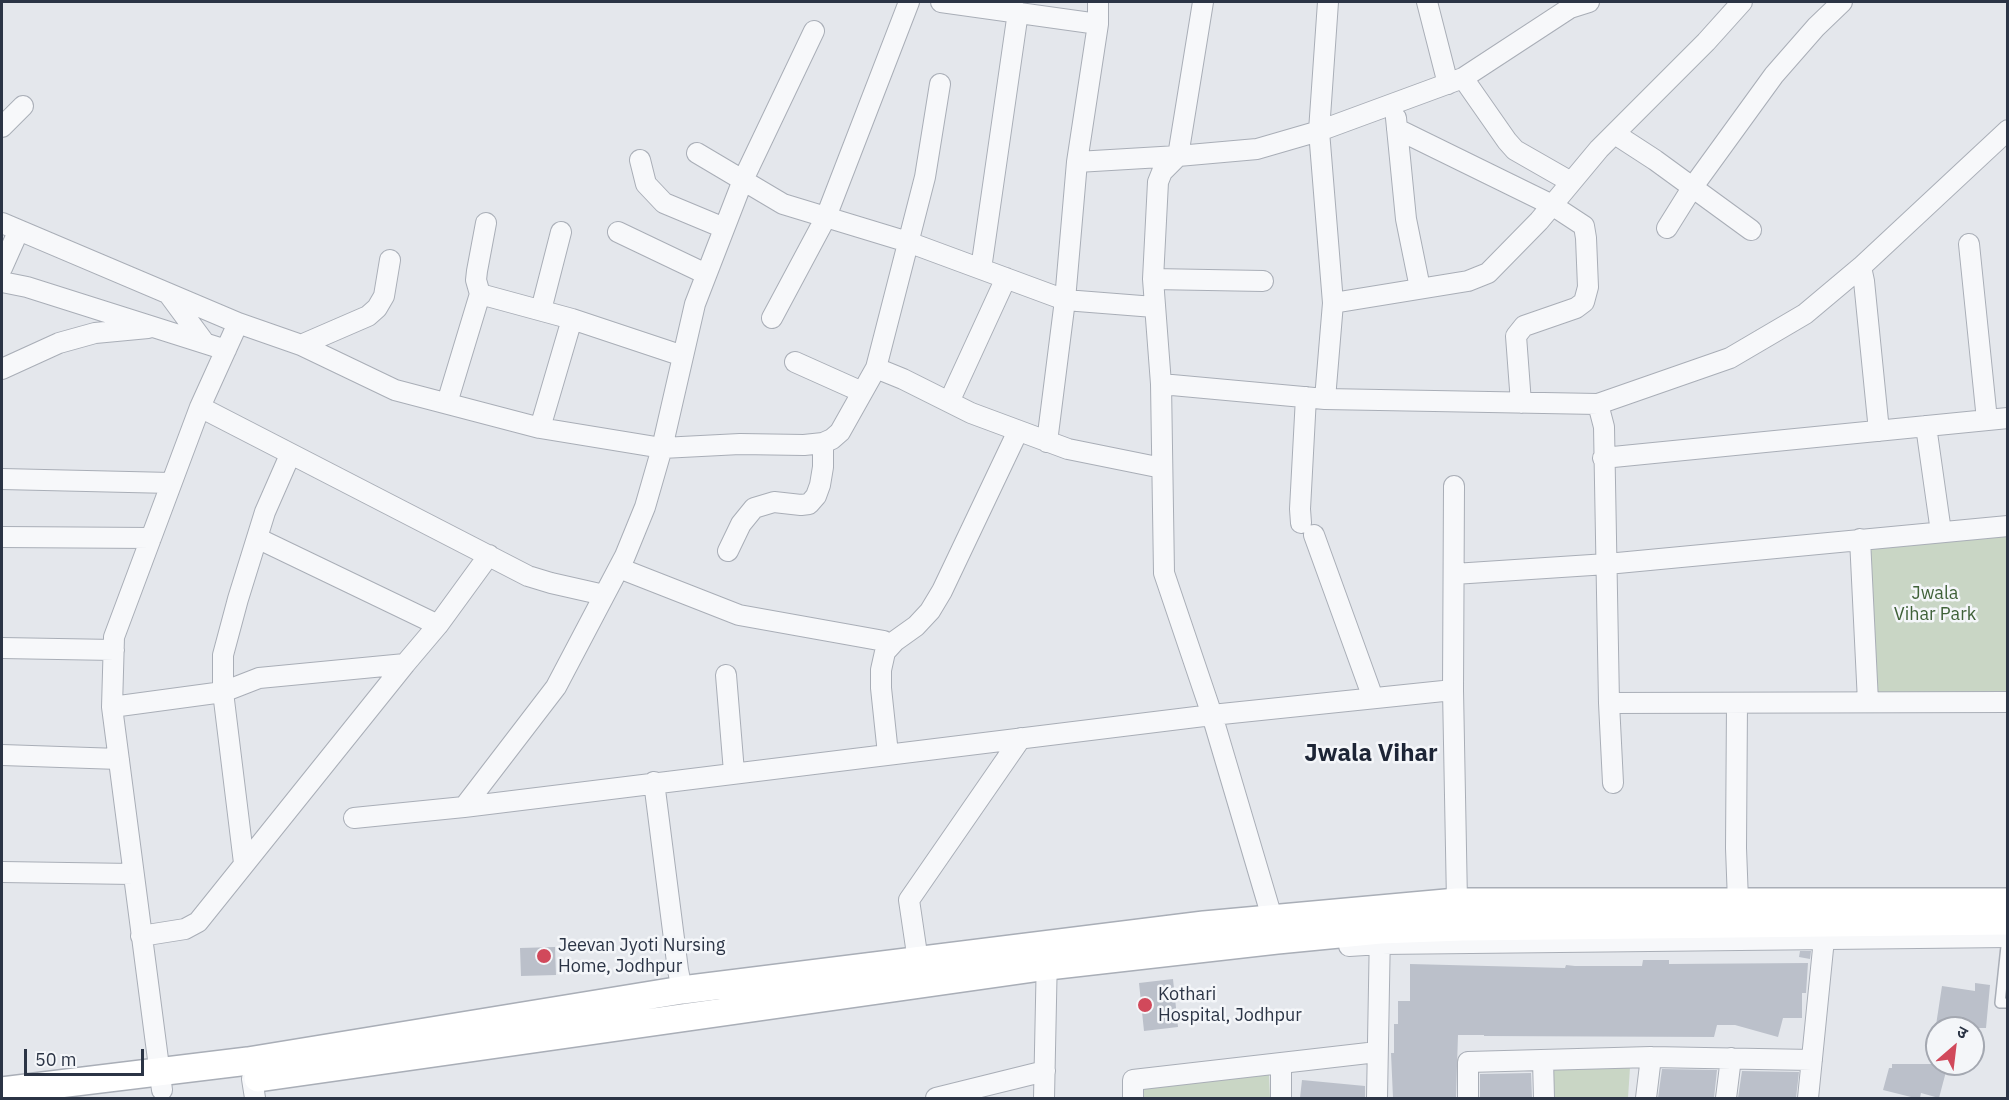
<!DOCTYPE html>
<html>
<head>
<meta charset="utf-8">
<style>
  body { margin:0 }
  #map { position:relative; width:2009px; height:1100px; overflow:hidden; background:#e4e7ec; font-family:"IBM Plex Sans","Noto Sans Devanagari",sans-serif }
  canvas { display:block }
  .frame { position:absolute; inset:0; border:3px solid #2b3445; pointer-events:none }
  .north { position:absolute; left:1925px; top:1016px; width:60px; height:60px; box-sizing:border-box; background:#f4f6f9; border:2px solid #a4a8b1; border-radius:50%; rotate:28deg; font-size:16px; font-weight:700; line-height:24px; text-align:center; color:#2b3445 }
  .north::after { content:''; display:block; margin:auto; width:21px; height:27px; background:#d1495b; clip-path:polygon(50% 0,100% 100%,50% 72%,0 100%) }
  .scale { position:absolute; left:24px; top:1049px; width:120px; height:27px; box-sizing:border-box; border:3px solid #2b3445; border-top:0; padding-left:8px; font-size:18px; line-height:21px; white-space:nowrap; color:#2b3445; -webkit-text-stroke:4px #f4f6f9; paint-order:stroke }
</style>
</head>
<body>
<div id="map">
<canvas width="2009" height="1100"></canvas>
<div class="frame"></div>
<div class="north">उ</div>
<div class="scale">50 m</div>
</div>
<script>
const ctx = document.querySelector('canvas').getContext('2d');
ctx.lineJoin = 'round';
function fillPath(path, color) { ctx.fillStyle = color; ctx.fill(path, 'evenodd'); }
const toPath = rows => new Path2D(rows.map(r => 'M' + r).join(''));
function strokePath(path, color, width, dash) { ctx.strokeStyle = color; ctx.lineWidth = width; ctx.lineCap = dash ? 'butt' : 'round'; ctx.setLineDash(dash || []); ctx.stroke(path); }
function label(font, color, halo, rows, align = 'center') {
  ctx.font = font + ' "IBM Plex Sans",sans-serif'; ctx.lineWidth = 5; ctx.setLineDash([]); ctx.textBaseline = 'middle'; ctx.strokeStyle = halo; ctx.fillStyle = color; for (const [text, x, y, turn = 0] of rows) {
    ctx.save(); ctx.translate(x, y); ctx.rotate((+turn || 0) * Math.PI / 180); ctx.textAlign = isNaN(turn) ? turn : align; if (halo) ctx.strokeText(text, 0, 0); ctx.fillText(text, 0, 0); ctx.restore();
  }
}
const green = toPath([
  [2007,526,2007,702,1868,702,1860,539],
  [1554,1052,1631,1052,1628,1098,1552,1098],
  [1269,1075,1270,1098,1142,1098,1142,1089]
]);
const building = toPath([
  [555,947,556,975,521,976,520,948],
  [1800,951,1811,951,1810,959,1799,957],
  [1643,960,1669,960,1669,964,1808,963,1806,993,1802,993,1802,1018,1783,1018,1778,1037,1735,1025,1717,1025,1714,1037,1484,1036,1484,1035,1458,1035,1456,1098,1393,1098,1391,1053,1394,1053,1394,1024,1398,1024,1398,1001,1410,1001,1410,964,1565,968,1566,965,1575,966,1642,966],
  [1173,979,1178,1027,1144,1031,1139,983],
  [1975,983,1990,985,1986,1028,1958,1028,1936,1025,1942,986,1975,991],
  [1892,1064,1948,1064,1939,1098,1921,1093,1920,1098,1915,1098,1883,1090,1889,1068,1892,1068],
  [1662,1069,1717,1070,1714,1098,1658,1098],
  [1742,1071,1799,1072,1796,1098,1738,1098],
  [1531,1073,1532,1098,1480,1098,1480,1074],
  [1302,1080,1365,1086,1365,1098,1300,1098]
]);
const service = toPath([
  [2007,937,2000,1003,2008,1003]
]);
const minor = toPath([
  [941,2,1098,24,1077,162,1178,156,1257,149,1319,131,1463,78,1570,8,1589,2],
  [1203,2,1178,156,1162,172,1158,182,1153,279,1161,384,1164,573,1212,715,1276,931],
  [1328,2,1319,131,1333,303,1468,281,1488,273,1539,221,1599,149,1706,42,1742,2],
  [1427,2,1448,84],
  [1098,24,1098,2],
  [1463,78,1507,141,1515,150,1571,182],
  [940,84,925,177,876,368,903,379,971,413,1068,449,1162,468],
  [1396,118,1406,219,1420,288],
  [2,127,23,106],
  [1397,129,1552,205,1584,226,1586,238,1588,287,1584,302,1576,308,1524,326,1516,336,1521,403],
  [1615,134,1655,160,1751,230],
  [697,153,783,204,908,242,1065,300,1154,307],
  [640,160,646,184,664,203,724,228],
  [2,223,238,323],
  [1667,228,1692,188,1774,75,1816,27,1842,2],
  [618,232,706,274],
  [1969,244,1987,420],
  [1861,267,1864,281,1879,431],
  [2,268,18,232],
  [981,269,1018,12],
  [1153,279,1263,281],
  [2,282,27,287,226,350],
  [480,294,476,280,477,271,486,223],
  [170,296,204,342],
  [541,310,561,232],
  [772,318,826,217,909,2],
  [301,345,368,316,377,308,384,296,390,260],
  [795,362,862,392],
  [2,369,59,343,95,333,148,328],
  [1161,384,1325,399,1333,303],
  [1325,399,1598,404],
  [949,402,1006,278],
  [447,403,480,294,572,319,683,356],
  [200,407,528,576,551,583,604,595],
  [1926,426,1941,532],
  [540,428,572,319],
  [1047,442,1065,300,1077,162],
  [1603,458,2008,418],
  [2,479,171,483],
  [1454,486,1453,690,1457,902],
  [1301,523,1300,509,1306,397],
  [1314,535,1373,698],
  [2,537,151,538],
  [257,538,438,625],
  [1860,539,1868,702],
  [728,551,741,524,754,508,774,502,801,505,809,504,816,496,820,485,823,467,823,443],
  [619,568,739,615,884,641],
  [1454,574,1607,564,2008,526],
  [2,648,114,650],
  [726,675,734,772],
  [1609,703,2008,702],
  [1737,703,1736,848,1738,901],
  [112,707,223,692,259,678,405,664],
  [888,754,881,688,881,670,885,652,895,641,916,626,930,611,942,591,1018,431],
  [2,755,119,759],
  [654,782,678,970,682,990],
  [1613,783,1609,703,1604,427,1598,404,1730,358,1805,314,1861,267,2008,130],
  [464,807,556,687,625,556,645,507,662,448,695,304,743,180,814,31],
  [354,818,464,807,1212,715,1453,690],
  [244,863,223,692,223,655,238,599,265,512,290,455],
  [2,872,133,874],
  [141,936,185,929,198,922,405,664,438,625,489,555],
  [1349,946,1381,944,2008,937],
  [918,961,909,900,1021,738],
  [1543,1060,1544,1098],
  [1281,1063,1281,1098],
  [252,1079,255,1098],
  [162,1090,112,707,114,637,200,407,238,323,301,345,395,390,540,428,662,448,740,444,804,445,823,443,832,439,840,432,876,368],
  [936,1098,1045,1071],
  [1044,1098,1047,953],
  [1133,1098,1133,1080,1377,1052],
  [1377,1098,1380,930],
  [1468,1098,1468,1062,1651,1057,1812,1060],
  [1646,1098,1651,1057],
  [1726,1098,1731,1058],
  [1808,1098,1824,939,1822,928]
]);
const secondary = toPath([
  [258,1078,1048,966,1277,940,1380,930,1462,927,2008,921],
  [2,1091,248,1061,682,990,1204,925,1457,902,2008,902]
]);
const markers = [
  [544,956,8,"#d1495b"],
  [1145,1005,8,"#d1495b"]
];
const parkNames = [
  ["Jwala",1935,594],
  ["Vihar Park",1935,615]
];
const poiNames = [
  ["Jeevan Jyoti Nursing",558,946],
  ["Home, Jodhpur",558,967],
  ["Kothari",1158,995],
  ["Hospital, Jodhpur",1158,1016]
];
const districtNames = [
  ["Jwala Vihar",1371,754]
];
fillPath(green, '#c9d6c5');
fillPath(building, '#bbc0ca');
strokePath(service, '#a9aeb7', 12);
strokePath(minor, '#a9aeb7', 22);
strokePath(secondary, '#a9aeb7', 30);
strokePath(service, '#f7f8fa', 9);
strokePath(minor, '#f7f8fa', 20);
strokePath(secondary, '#fff', 27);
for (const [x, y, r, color] of markers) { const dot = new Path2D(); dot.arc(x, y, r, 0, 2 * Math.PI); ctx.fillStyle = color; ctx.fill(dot); strokePath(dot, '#f4f6f9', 2); }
label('18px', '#3f6138', '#f4f6f9', parkNames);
label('18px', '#2b3445', '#f4f6f9', poiNames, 'left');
label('bold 24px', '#1d2536', '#f4f6f9', districtNames);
</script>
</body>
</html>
